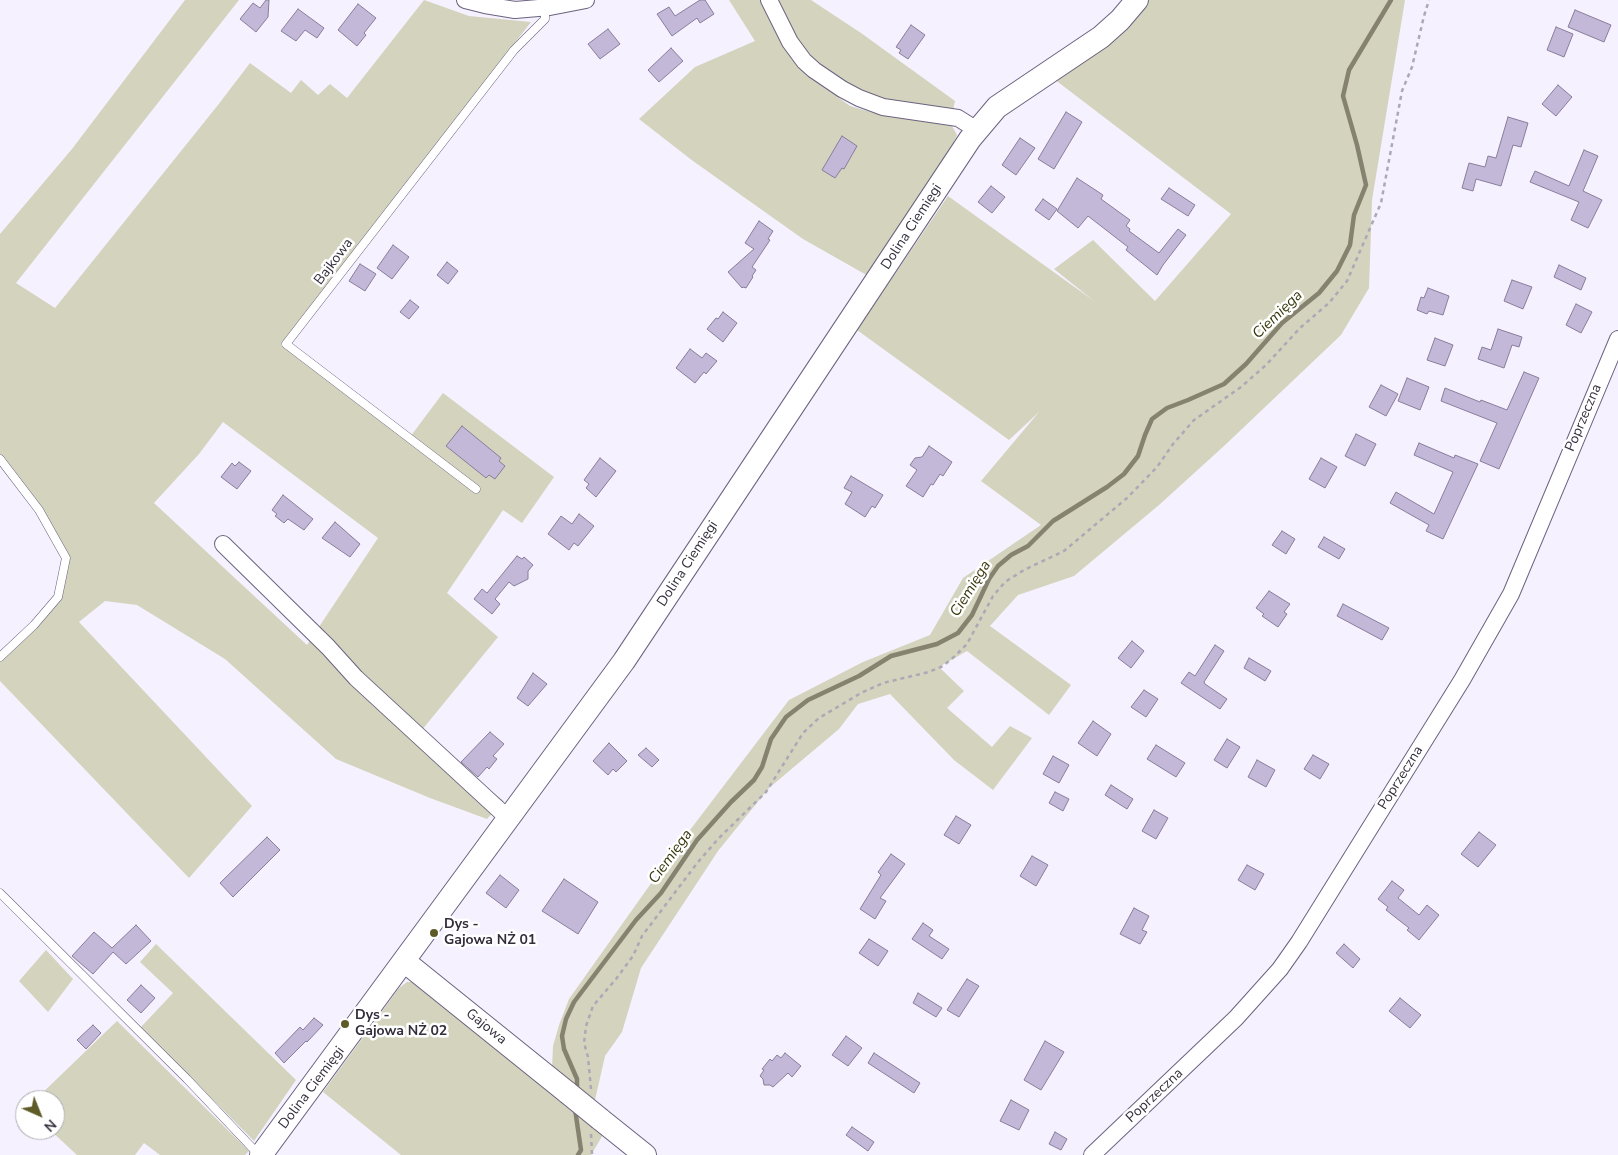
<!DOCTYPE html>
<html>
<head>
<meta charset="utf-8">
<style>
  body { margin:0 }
  #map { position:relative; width:1618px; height:1155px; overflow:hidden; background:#f5f1ff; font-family:"Nunito Sans",sans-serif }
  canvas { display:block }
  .north { position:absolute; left:15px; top:1090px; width:50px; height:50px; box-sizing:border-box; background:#fff; border:1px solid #adabb1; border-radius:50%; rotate:136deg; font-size:14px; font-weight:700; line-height:20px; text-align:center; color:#332e3b }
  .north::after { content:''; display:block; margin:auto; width:18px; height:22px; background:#5f5b28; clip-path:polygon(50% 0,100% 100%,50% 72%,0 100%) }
</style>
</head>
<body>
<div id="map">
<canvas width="1618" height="1155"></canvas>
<div class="north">N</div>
</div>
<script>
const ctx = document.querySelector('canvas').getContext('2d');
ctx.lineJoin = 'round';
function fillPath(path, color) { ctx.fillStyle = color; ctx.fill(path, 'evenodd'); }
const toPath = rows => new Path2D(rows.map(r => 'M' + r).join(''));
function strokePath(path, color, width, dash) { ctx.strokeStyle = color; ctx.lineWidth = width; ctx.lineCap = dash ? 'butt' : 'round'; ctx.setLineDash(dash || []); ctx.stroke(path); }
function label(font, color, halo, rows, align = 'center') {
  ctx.font = font + ' "Nunito Sans",sans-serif'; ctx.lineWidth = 5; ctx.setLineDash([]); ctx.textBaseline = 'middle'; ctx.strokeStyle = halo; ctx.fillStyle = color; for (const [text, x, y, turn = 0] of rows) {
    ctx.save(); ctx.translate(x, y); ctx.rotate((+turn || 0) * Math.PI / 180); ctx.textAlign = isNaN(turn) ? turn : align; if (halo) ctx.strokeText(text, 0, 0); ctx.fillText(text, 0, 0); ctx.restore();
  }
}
const green = toPath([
  [185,0,239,0,16,283,55,308,218,105,250,63,291,93,301,80,318,95,330,84,347,98,424,0,469,16,531,22,281,345,407,441,443,393,554,477,522,523,503,510,447,593,498,637,417,736,504,801,487,819,430,798,336,759,225,659,137,605,105,601,79,622,252,806,189,878,0,681,0,657,58,597,66,558,39,510,0,459,0,234,72,149],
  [223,422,378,538,307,645,154,503,199,454],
  [729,0,811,0,861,33,955,101,953,110,879,98,847,85,839,98,850,106,874,113,952,126,957,135,952,146,870,277,803,239,693,161,639,119,695,67,755,41],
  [1145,0,1405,0,1372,200,1369,288,1341,335,1224,446,1159,505,1074,576,1018,595,990,626,1071,685,1049,715,967,651,939,667,964,691,947,708,992,747,1010,726,1032,738,993,790,954,760,890,694,858,704,839,729,769,788,718,851,641,968,622,1032,605,1056,595,1100,569,1084,552,1069,553,1046,559,1025,569,999,674,851,789,700,863,662,930,635,963,578,1041,525,981,481,1039,412,1009,440,857,330,948,196,1094,301,1054,269,1093,240,1155,301,1231,214,1054,79],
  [156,944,296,1080,254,1141,141,1027,173,993,140,962],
  [46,950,73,979,48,1012,19,981],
  [407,982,419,982,604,1133,591,1155,401,1155,323,1092,399,988],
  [117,1021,249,1151,245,1155,160,1155,144,1143,135,1155,77,1155,50,1130,55,1130,55,1100,35,1100]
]);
const stream = toPath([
  [577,1092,577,1079,564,1049,562,1036,566,1019,574,1002,636,920,661,893,697,840,731,802,754,780,762,767,771,739,786,717,808,700,859,676,891,656,937,644,958,633,972,615,989,579,998,566,1011,555,1028,546,1053,521,1107,487,1124,474,1138,456,1145,435,1152,419,1167,408,1188,400,1224,384,1246,364,1282,323,1319,293,1337,271,1350,245,1354,215,1366,185,1357,145,1343,96,1349,70,1391,0],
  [575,1109,581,1150,578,1155]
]);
const building = toPath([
  [266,0,269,0,268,17,256,32,240,19,253,3,260,8,266,0],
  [700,0,705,0,714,14,700,23,697,18,672,36,657,14,669,7,675,16,700,0],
  [358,4,376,18,364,33,366,35,357,46,338,30,358,4],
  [298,9,324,28,317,38,305,30,296,41,281,31,298,9],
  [1575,10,1611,25,1604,42,1568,27,1575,10],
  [911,25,925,35,908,59,899,53,901,50,896,47,911,25],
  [1556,27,1573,34,1564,57,1547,50,1556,27],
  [608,29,620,44,600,59,588,44,608,29],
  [671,48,683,61,659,82,648,70,671,48],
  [1558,85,1572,97,1556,116,1542,104,1558,85],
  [1066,112,1082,122,1054,169,1038,159,1066,112],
  [1508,117,1528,123,1521,147,1513,145,1501,186,1476,179,1473,191,1462,188,1469,163,1485,167,1488,156,1496,158,1508,117],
  [842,136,857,146,844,169,842,168,835,178,822,170,842,136],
  [1020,138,1035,148,1016,175,1002,165,1020,138],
  [1584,150,1598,156,1583,191,1602,200,1588,228,1571,220,1579,202,1530,182,1535,171,1569,186,1584,150],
  [1077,178,1103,195,1101,199,1130,220,1126,226,1130,229,1129,231,1159,253,1178,229,1186,235,1163,265,1157,275,1126,250,1128,247,1088,216,1078,228,1057,211,1077,178],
  [991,186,1005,197,992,213,978,202,991,186],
  [1169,188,1195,205,1188,216,1161,199,1169,188],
  [1043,199,1057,209,1049,220,1035,210,1043,199],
  [759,221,773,231,768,239,770,240,752,267,756,270,752,276,753,277,746,288,743,287,742,288,728,272,754,249,745,243,759,221],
  [393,245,409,257,392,279,377,268,393,245],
  [447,262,458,271,448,284,437,275,447,262],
  [360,264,376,274,365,291,349,281,360,264],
  [1559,265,1586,278,1581,290,1554,277,1559,265],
  [1512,280,1532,287,1523,309,1504,301,1512,280],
  [1428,288,1449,296,1443,315,1429,311,1427,314,1417,310,1421,297,1424,298,1428,288],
  [410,300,419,307,409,319,400,312,410,300],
  [1576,304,1592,312,1581,333,1566,325,1576,304],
  [723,312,737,323,723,342,707,329,716,318,718,319,723,312],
  [1498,329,1522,337,1519,347,1512,345,1504,368,1478,359,1482,347,1491,350,1498,329],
  [1435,338,1453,345,1445,366,1427,360,1435,338],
  [690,349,702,358,706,353,717,361,706,374,704,372,695,383,676,368,690,349],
  [1524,372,1539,378,1499,469,1480,461,1497,423,1441,401,1445,388,1480,402,1481,400,1507,410,1524,372],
  [1407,378,1429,387,1420,410,1398,401,1407,378],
  [1381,385,1398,394,1386,416,1369,407,1381,385],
  [462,426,501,458,499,461,505,466,495,479,489,475,486,478,446,446,462,426],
  [1356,434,1376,444,1365,466,1345,456,1356,434],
  [1419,443,1454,458,1455,455,1478,464,1443,539,1426,531,1429,525,1390,503,1396,492,1434,514,1453,472,1414,455,1419,443],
  [929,446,952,462,943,476,940,474,933,485,931,484,923,497,906,486,917,470,910,465,915,458,922,457,929,446],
  [600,458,616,471,596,497,586,488,589,484,584,480,600,458],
  [1321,458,1337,467,1325,488,1309,479,1321,458],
  [239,462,251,471,237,489,221,477,232,463,235,466,239,462],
  [851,476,883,495,875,508,872,506,865,517,845,504,852,492,844,488,851,476],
  [283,495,313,519,304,530,288,519,284,523,275,516,277,514,272,510,283,495],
  [579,514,594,526,578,546,574,543,569,550,548,534,561,516,572,524,579,514],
  [335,522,360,544,350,557,322,538,335,522],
  [1282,531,1295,539,1286,554,1272,545,1282,531],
  [1324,537,1345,549,1339,559,1318,547,1324,537],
  [517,556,522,559,524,557,533,565,528,571,528,579,514,586,509,582,495,599,500,604,492,614,474,599,482,589,487,593,517,556],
  [1269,591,1290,604,1284,612,1287,614,1278,627,1262,616,1264,614,1256,608,1269,591],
  [1343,604,1389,628,1382,640,1337,616,1343,604],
  [1132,641,1144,651,1131,668,1118,658,1132,641],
  [1215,645,1224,651,1204,682,1205,684,1227,699,1220,709,1181,683,1189,672,1195,676,1215,645],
  [1249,658,1271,671,1265,681,1244,668,1249,658],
  [533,673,547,684,528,706,517,698,533,673],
  [1144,690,1158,699,1146,717,1131,707,1144,690],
  [1093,721,1111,734,1097,756,1078,743,1093,721],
  [490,732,504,744,493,756,497,759,489,769,487,767,478,777,461,762,490,732],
  [1227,739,1240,747,1227,768,1214,760,1227,739],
  [609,743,627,761,616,772,613,769,608,775,593,761,609,743],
  [1156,745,1185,763,1176,777,1147,759,1156,745],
  [646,748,659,760,652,767,638,755,646,748],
  [1313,755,1329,764,1320,779,1304,769,1313,755],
  [1053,756,1069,765,1059,783,1043,774,1053,756],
  [1257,760,1275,770,1266,787,1248,777,1257,760],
  [1111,785,1133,799,1127,809,1105,795,1111,785],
  [1055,792,1069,799,1063,811,1049,803,1055,792],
  [1154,810,1168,818,1156,839,1142,831,1154,810],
  [956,816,971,825,959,844,944,835,956,816],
  [1479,832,1496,845,1478,867,1461,854,1479,832],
  [267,837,280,850,233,897,220,883,267,837],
  [891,854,905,864,880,898,886,901,875,919,860,909,881,875,878,872,891,854],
  [1032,856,1048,865,1036,886,1020,876,1032,856],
  [1247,865,1264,874,1255,890,1238,880,1247,865],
  [500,875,519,890,506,908,486,893,500,875],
  [564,879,598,902,578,934,542,911,564,879],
  [1392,881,1404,890,1398,898,1419,915,1427,905,1439,915,1419,940,1407,930,1409,928,1386,910,1388,907,1378,899,1392,881],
  [1134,908,1149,916,1142,930,1147,932,1140,944,1120,934,1134,908],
  [923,923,933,930,929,936,949,949,942,959,912,939,923,923],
  [136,925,151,941,126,964,113,952,93,974,72,956,94,932,112,948,136,925],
  [869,939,888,951,878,966,859,953,869,939],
  [1344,944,1360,959,1353,968,1336,953,1344,944],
  [967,979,979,986,959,1017,947,1010,967,979],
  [141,985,155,998,141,1013,127,1000,141,985],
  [918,993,942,1008,936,1017,913,1003,918,993],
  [1400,998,1421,1015,1410,1028,1389,1011,1400,998],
  [314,1018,323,1025,307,1042,306,1041,284,1063,275,1053,300,1027,303,1030,314,1018],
  [93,1025,101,1033,86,1049,77,1040,93,1025],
  [846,1036,862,1048,848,1066,832,1055,846,1036],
  [1045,1041,1064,1052,1041,1090,1024,1080,1045,1041],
  [785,1053,801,1066,792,1077,788,1073,773,1087,770,1085,764,1085,763,1079,760,1076,764,1070,762,1069,770,1059,772,1061,777,1055,781,1058,785,1053],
  [874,1053,920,1083,914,1093,868,1063,874,1053],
  [1011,1100,1029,1110,1019,1130,1000,1121,1011,1100],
  [852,1127,874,1142,868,1151,846,1135,852,1127],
  [1055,1132,1067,1139,1061,1150,1049,1144,1055,1132]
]);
const path = toPath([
  [591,1089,588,1057,584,1043,586,1026,593,1006,616,979,633,956,642,936,698,862,719,838,766,792,803,733,819,718,861,693,883,683,929,672,943,666,955,656,967,644,993,596,1005,582,1024,570,1064,551,1127,498,1157,467,1173,444,1194,420,1241,387,1266,365,1300,328,1329,303,1347,281,1381,203,1402,91,1412,67,1424,16,1429,0],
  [591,1134,592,1155]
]);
const lane = toPath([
  [0,459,39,510,66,558,58,597,34,625,0,657],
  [476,489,286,344,514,50,545,19,545,8],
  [0,893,187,1079,259,1155]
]);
const street = toPath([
  [465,0,485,5,515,10,550,7,586,0],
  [769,0,790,42,804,61,814,70,842,89,859,98,883,107,958,118,977,130],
  [223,544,328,647,356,678,509,819],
  [1092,1155,1236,1018,1280,969,1299,942,1462,680,1511,594,1618,339]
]);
const secondary = toPath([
  [404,961,568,1093],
  [600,1119,645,1155],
  [261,1155,624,661,970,139,997,107,1101,37,1120,20,1137,0]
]);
const secondaryBridge = toPath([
  [568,1093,600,1119]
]);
const markers = [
  [434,933,5,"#5f5b28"],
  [345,1024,5,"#5f5b28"]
];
const streetNames = [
  ["Dolina Ciemięgi",912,227,-57],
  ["Bajkowa",334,262,-53],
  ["Poprzeczna",1584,418,-67],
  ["Dolina Ciemięgi",688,564,-57],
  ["Poprzeczna",1401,778,-58],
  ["Gajowa",486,1027,39],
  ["Dolina Ciemięgi",312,1088,-53],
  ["Poprzeczna",1155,1096,-43]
];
const poiNames = [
  ["Dys -",444,925],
  ["Gajowa NŻ 01",444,941],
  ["Dys -",355,1016],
  ["Gajowa NŻ 02",355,1032]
];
const waterNames = [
  ["Ciemięga",1278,315,-44],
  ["Ciemięga",971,589,-58],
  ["Ciemięga",671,857,-54]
];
fillPath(green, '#d4d3bd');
strokePath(stream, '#858270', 4.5);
fillPath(building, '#c3b8d8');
strokePath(building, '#887d9b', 1);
strokePath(lane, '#6c627f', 9);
strokePath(street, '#6c627f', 18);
strokePath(secondary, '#6c627f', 24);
strokePath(path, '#ada8b6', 2.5, [4, 4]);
strokePath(lane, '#fff', 8);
strokePath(street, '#fff', 16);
strokePath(secondary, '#fff', 22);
strokePath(secondaryBridge, '#6c627f', 24, []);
strokePath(secondaryBridge, '#fff', 22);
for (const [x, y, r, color] of markers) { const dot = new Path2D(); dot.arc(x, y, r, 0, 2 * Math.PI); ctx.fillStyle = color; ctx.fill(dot); strokePath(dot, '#fff', 2); }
label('14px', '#332e3b', '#fff', streetNames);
label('bold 14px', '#332e3b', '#fff', poiNames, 'left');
label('italic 15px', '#39360c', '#fff', waterNames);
</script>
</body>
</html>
